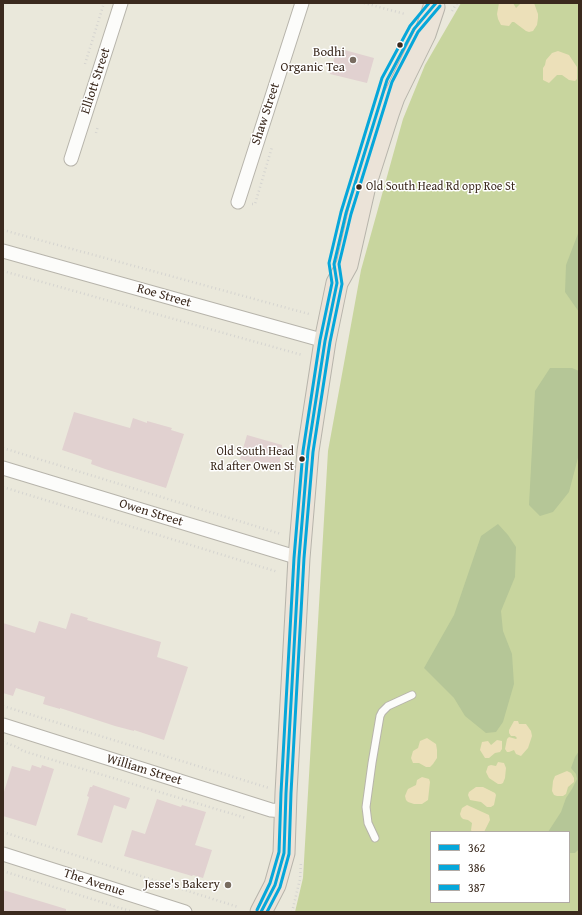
<!DOCTYPE html>
<html>
<head>
<meta charset="utf-8">
<style>
  body { margin:0 }
  #map { position:relative; width:582px; height:915px; overflow:hidden; background:#eae8db; font-family:"Gentium Book Plus",serif }
  canvas { display:block }
  .frame { position:absolute; inset:0; border:4px solid #3b2a1e; pointer-events:none }
  .legend { position:absolute; left:430px; top:831px; width:140px; height:72px; box-sizing:border-box; background:#fff; border:1px solid #b1aaa5; margin:0; padding:5px 7px; list-style:none; font-size:12px; color:#3b2a1e }
  .legend li { display:flex; align-items:center; gap:8px; height:20px }
  .legend b { width:20px; border:1px solid #b1aaa5 }
</style>
</head>
<body>
<div id="map">
<canvas width="582" height="915"></canvas>
<div class="frame"></div>
<ul class="legend">
<li><b style="height:5px;background:#06a7da"></b>362</li>
<li><b style="height:5px;background:#06a7da"></b>386</li>
<li><b style="height:5px;background:#06a7da"></b>387</li>
</ul>
</div>
<script>
const ctx = document.querySelector('canvas').getContext('2d');
ctx.lineJoin = 'round';
function fillPath(path, color) { ctx.fillStyle = color; ctx.fill(path, 'evenodd'); }
const toPath = rows => new Path2D(rows.map(r => 'M' + r).join(''));
function strokePath(path, color, width, dash) { ctx.strokeStyle = color; ctx.lineWidth = width; ctx.lineCap = dash ? 'butt' : 'round'; ctx.setLineDash(dash || []); ctx.stroke(path); }
function label(font, color, halo, rows, align = 'center') {
  ctx.font = font + ' "Gentium Book Plus",serif'; ctx.lineWidth = 3; ctx.setLineDash([]); ctx.textBaseline = 'middle'; ctx.strokeStyle = halo; ctx.fillStyle = color; for (const [text, x, y, turn = 0] of rows) {
    ctx.save(); ctx.translate(x, y); ctx.rotate((+turn || 0) * Math.PI / 180); ctx.textAlign = isNaN(turn) ? turn : align; if (halo) ctx.strokeText(text, 0, 0); ctx.fillText(text, 0, 0); ctx.restore();
  }
}
const green = toPath([
  [461,3,579,3,579,912,295,912,303,878,328,451,361,270,403,119,425,65],
  [431,832,569,832,569,902,431,902]
]);
const forest = toPath([
  [579,231,579,312,565,292,566,265],
  [550,368,572,368,579,371,579,454,569,492,553,512,540,516,529,505,535,391],
  [498,524,508,535,516,547,515,577,501,611,503,631,512,654,514,684,503,722,496,732,486,733,465,716,454,698,424,668,454,615,481,536],
  [579,751,579,849,575,853,569,853,569,832,548,832,561,812,566,798,572,789,577,779,576,774,571,768,575,757]
]);
const sand = toPath([
  [499,3,513,3,516,8,521,3,534,3,538,14,538,18,537,25,533,31,529,32,526,31,514,22,512,22,509,26,501,25,498,19,497,14],
  [558,51,569,55,577,67,577,79,575,81,569,80,562,75,557,75,549,83,543,80,543,68,545,65,546,60,552,53],
  [514,721,518,721,519,724,526,724,531,731,532,736,528,748,521,756,516,754,514,750,509,752,507,752,505,749,507,739,509,737,516,739,517,738,515,736,511,736,509,733,509,730],
  [427,738,436,744,437,750,437,758,433,764,430,767,426,767,419,763,413,763,411,758,413,751,418,748,420,741],
  [497,740,502,741,502,749,500,752,495,753,489,758,485,758,480,750,482,742,488,741,491,745],
  [498,762,504,763,506,768,505,778,503,783,501,784,498,784,489,778,486,772,488,766,491,765,496,766],
  [567,771,571,773,574,778,574,782,568,787,566,794,563,796,557,796,554,795,552,791,553,781,555,776],
  [422,777,429,779,430,782,428,800,422,804,414,804,408,802,406,800,405,796,407,791,408,789,416,785,417,780],
  [476,787,483,787,495,793,496,795,494,805,491,807,487,807,481,802,470,800,468,795,469,792],
  [467,805,489,815,490,820,484,832,472,832,471,830,472,823,468,820,463,819,461,817,460,814,462,808]
]);
const building = toPath([
  [337,48,374,58,367,83,330,74],
  [74,412,130,428,133,418,147,423,147,421,172,428,171,430,184,434,166,488,105,469,91,464,92,460,62,450],
  [247,435,282,445,279,469,240,459],
  [71,613,88,618,87,620,161,642,157,657,188,667,164,740,134,730,134,731,115,726,60,708,60,709,43,704,45,697,16,688,13,696,3,693,3,623,35,633,39,621,66,629],
  [32,765,41,768,42,765,54,769,36,826,3,816,3,795,12,766,30,771],
  [93,785,130,798,126,809,114,805,102,843,77,835,89,797,87,796,90,787,92,787],
  [157,799,181,807,182,805,206,812,195,845,212,850,203,878,193,875,192,876,124,856,132,830,145,834],
  [3,890,66,909,66,912,3,912]
]);
const path = toPath([
  [364,3,405,14],
  [452,11,457,3],
  [85,64,104,3],
  [96,133,98,126],
  [252,204,255,204,272,147],
  [3,230,309,314],
  [3,271,302,355],
  [3,448,281,534],
  [3,487,278,572],
  [3,706,269,788],
  [3,742,17,747,23,751,246,818],
  [3,832,238,907],
  [3,871,133,912],
  [292,912,300,879,301,862]
]);
const service = toPath([
  [375,838,368,823,366,807,372,763,380,716,382,712,388,706,412,695]
]);
const minor = toPath([
  [71,159,121,3],
  [238,202,302,3],
  [3,251,325,341],
  [3,468,299,558],
  [3,725,271,810,285,811],
  [3,854,185,912]
]);
const primary = toPath([
  [261,912,275,885,284,853,286,793,299,558,308,451,325,341,337,283,347,265,365,186,388,114,394,97,425,34,434,7]
]);
const bus1 = toPath([
  [261,912,275,885,284,853,286,793,299,558,308,451,325,341,337,283,334,264,346,213,387,80,414,29,436,3]
]);
const bus2 = toPath([
  [267,912,280,887,289,854,291,793,304,558,313,452,330,342,342,284,339,264,351,214,392,82,418,32,440,6]
]);
const bus3 = toPath([
  [257,910,270,883,279,852,281,793,294,558,303,451,320,340,332,283,329,263,341,212,382,78,410,26,429,3]
]);
const markers = [
  [400,45,3.5,"#3b2a1e"],
  [353,60,4,"#786c60"],
  [359,187,3.5,"#3b2a1e"],
  [302,459,3.5,"#3b2a1e"],
  [228,885,4,"#786c60"]
];
const busNames = [
  ["Old South Head Rd opp Roe St",366,187],
  ["Old South Head",294,452,"right"],
  ["Rd after Owen St",294,467,"right"]
];
const poiNames = [
  ["Bodhi",345,53],
  ["Organic Tea",345,68],
  ["Jesse's Bakery",220,885]
];
const streetNames = [
  ["Elliott Street",96,81,-72],
  ["Shaw Street",266,114,-72],
  ["Roe Street",164,296,16],
  ["Owen Street",151,513,17],
  ["William Street",144,770,17],
  ["The Avenue",94,883,18]
];
fillPath(green, '#c8d59e');
fillPath(forest, '#b5c697');
fillPath(sand, '#ece0b9');
fillPath(building, '#e1d1d0');
strokePath(service, '#b7b4ab', 9);
strokePath(minor, '#b7b4ab', 15);
strokePath(primary, '#b7b4ab', 23);
strokePath(path, '#d5d4d0', 2.5, [1, 3]);
strokePath(service, '#fcfcfa', 7);
strokePath(minor, '#fcfcfa', 13);
strokePath(primary, '#ebe3d8', 21);
strokePath(bus1, '#06a7da', 3);
strokePath(bus2, '#06a7da', 3);
strokePath(bus3, '#06a7da', 3);
for (const [x, y, r, color] of markers) { const dot = new Path2D(); dot.arc(x, y, r, 0, 2 * Math.PI); ctx.fillStyle = color; ctx.fill(dot); strokePath(dot, '#fff', 1.5); }
label('12px', '#3b2a1e', '#fff', busNames, 'left');
label('13px', '#3b2a1e', '#fff', poiNames, 'right');
label('13px', '#3b2a1e', '#fff', streetNames);
</script>
</body>
</html>
